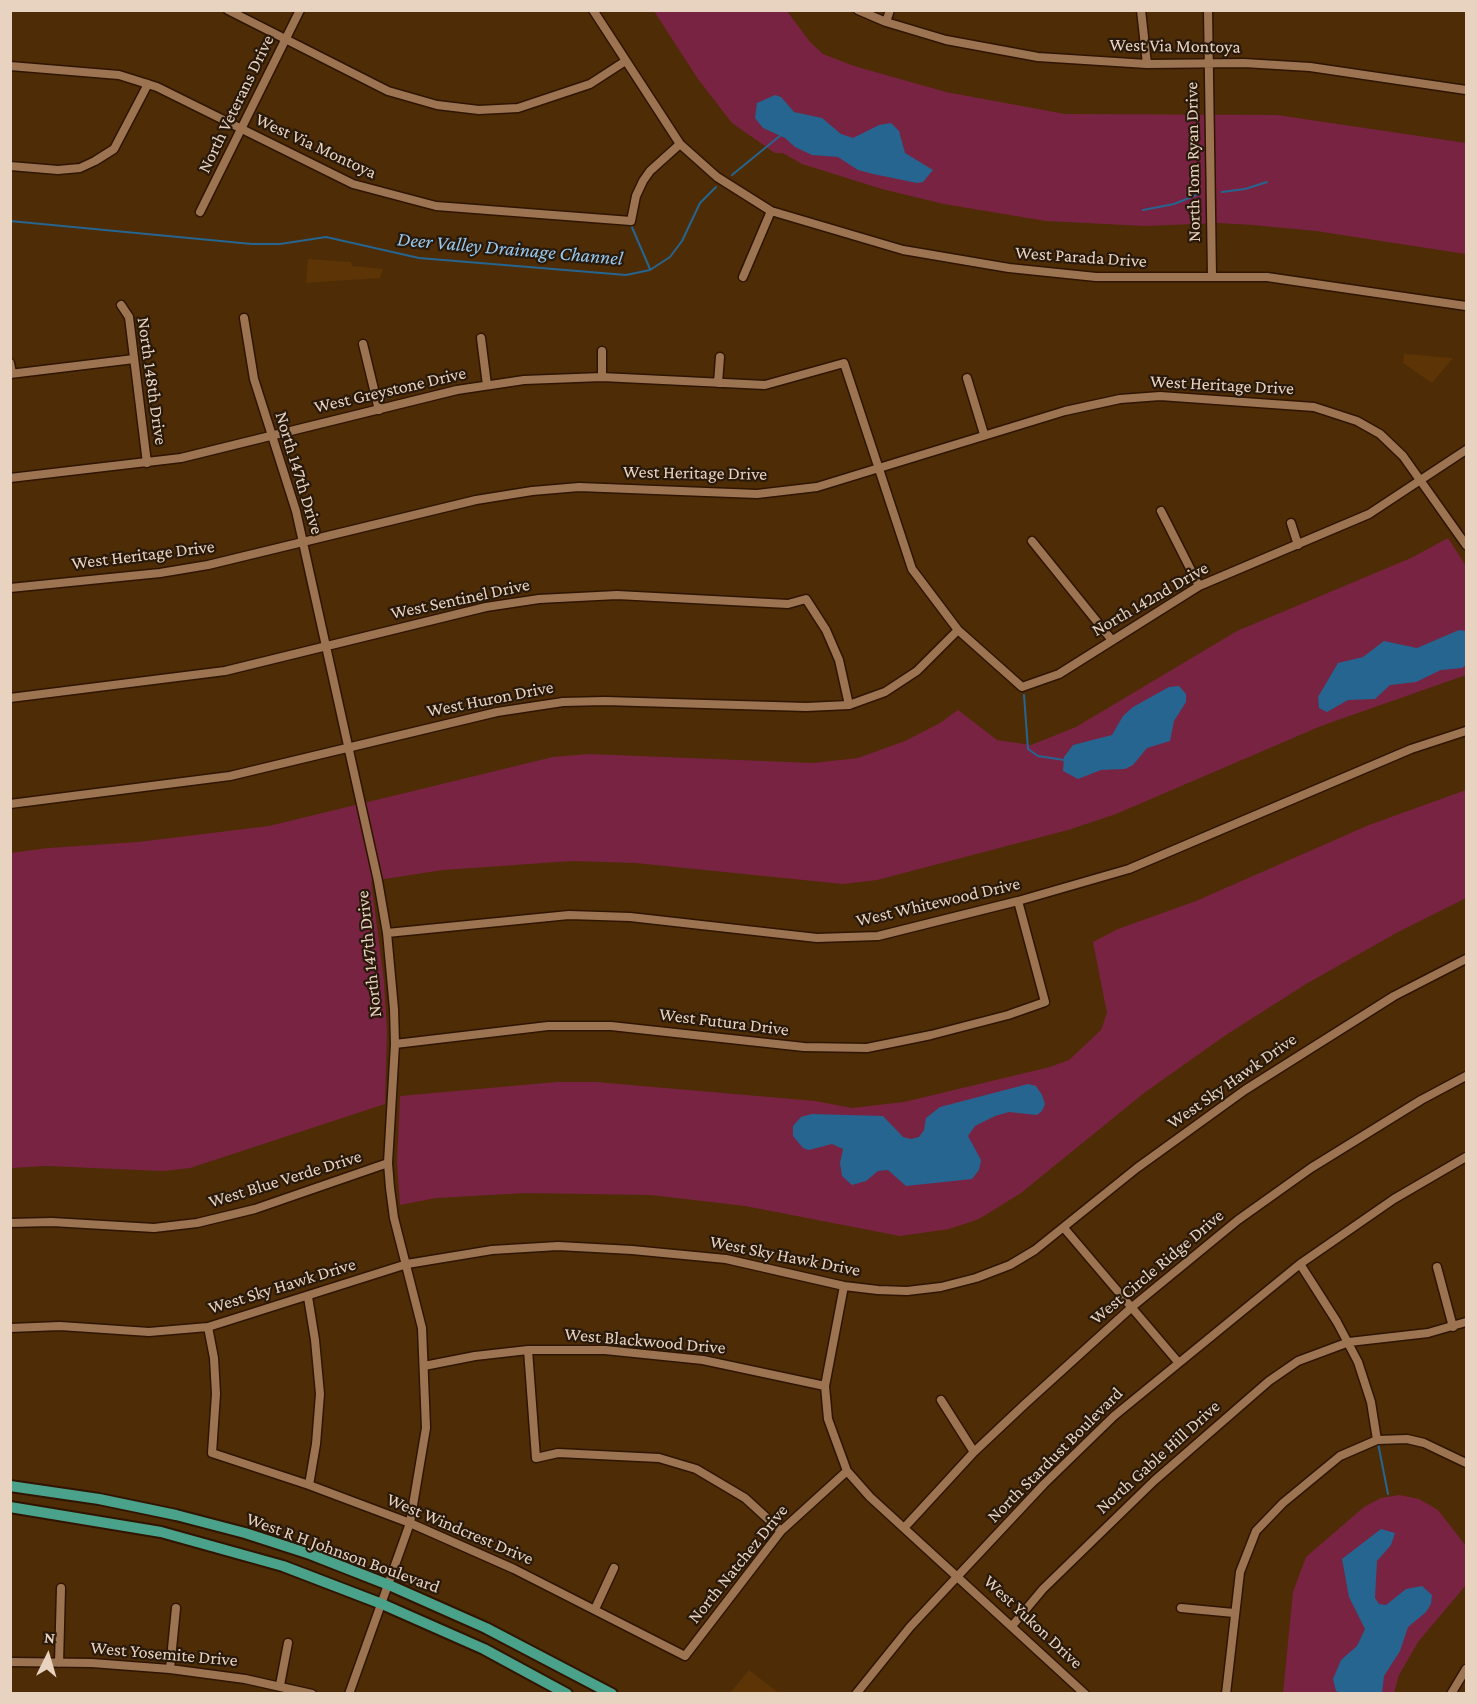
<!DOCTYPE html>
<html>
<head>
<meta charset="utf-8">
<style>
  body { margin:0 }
  #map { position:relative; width:1477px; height:1704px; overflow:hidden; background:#4e2c06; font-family:"Crimson Pro",serif }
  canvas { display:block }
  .frame { position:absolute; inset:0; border:12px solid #e8d2c0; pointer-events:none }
  .north { position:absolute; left:18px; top:1626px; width:60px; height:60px; -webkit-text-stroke:4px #28190b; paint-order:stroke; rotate:5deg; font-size:16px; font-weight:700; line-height:24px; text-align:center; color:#e8d2c0 }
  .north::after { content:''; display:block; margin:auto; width:21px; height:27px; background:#e8d2c0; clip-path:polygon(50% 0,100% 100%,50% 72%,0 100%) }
</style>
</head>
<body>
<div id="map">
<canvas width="1477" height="1704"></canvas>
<div class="frame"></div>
<div class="north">N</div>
</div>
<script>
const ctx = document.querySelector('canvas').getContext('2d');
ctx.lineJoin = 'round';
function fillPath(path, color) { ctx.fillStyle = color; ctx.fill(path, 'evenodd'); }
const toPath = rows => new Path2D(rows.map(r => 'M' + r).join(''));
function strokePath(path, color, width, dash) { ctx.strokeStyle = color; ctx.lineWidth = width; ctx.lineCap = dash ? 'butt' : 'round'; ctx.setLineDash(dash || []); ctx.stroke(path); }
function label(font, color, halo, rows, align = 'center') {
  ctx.font = font + ' "Crimson Pro",serif'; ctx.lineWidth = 4.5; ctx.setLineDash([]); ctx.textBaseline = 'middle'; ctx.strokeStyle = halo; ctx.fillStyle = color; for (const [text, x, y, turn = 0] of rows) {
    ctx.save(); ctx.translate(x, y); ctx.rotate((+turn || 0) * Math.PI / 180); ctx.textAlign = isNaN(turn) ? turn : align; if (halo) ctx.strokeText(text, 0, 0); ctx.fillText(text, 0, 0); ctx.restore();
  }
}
const built = toPath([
  [308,259,351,262,352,266,383,269,380,278,306,283],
  [1404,354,1419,355,1453,358,1432,383,1403,363],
  [749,1670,779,1693,730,1693]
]);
const green = toPath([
  [654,11,787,11,810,42,823,54,854,66,946,92,1065,114,1277,115,1466,143,1466,254,1316,231,1253,225,1218,223,1145,226,1046,221,944,204,882,189,802,164,783,153,775,153,732,123,698,79],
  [1448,538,1466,566,1466,675,1321,726,1116,814,1068,830,877,880,843,884,636,863,572,861,443,870,371,881,384,981,387,1030,385,1104,190,1168,163,1171,47,1166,11,1168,10,853,49,848,138,842,269,826,553,757,589,754,813,763,858,758,905,741,940,723,958,710,997,740,1031,745,1076,727,1237,631,1411,558],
  [1466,790,1466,898,1398,932,1306,984,1226,1035,1144,1093,1021,1193,979,1219,949,1229,900,1236,745,1206,651,1195,526,1193,436,1198,400,1205,397,1162,400,1096,557,1082,596,1082,815,1101,852,1108,904,1102,1050,1067,1069,1060,1101,1030,1107,1013,1093,942,1118,929,1196,901,1369,825],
  [1399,1495,1419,1499,1438,1510,1466,1546,1466,1585,1418,1642,1399,1675,1394,1693,1283,1694,1293,1592,1306,1557,1364,1507,1381,1498]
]);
const water = toPath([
  [775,95,781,97,794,112,822,118,841,134,853,138,879,125,891,123,899,131,905,153,933,170,923,182,917,183,873,174,858,170,838,157,812,155,795,147,785,138,763,128,755,118,757,103],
  [1459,630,1466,631,1466,665,1462,668,1441,670,1416,682,1390,685,1375,699,1348,700,1327,712,1319,708,1318,697,1338,663,1363,657,1384,641,1417,648],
  [1179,686,1186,694,1186,702,1174,721,1170,741,1147,748,1133,765,1125,769,1101,770,1078,779,1063,771,1064,757,1073,745,1112,735,1123,716,1133,707,1169,687],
  [1028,1084,1036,1086,1042,1095,1045,1104,1042,1111,1037,1115,1009,1112,995,1116,975,1126,968,1136,981,1160,979,1170,972,1179,906,1186,888,1170,878,1171,866,1181,852,1185,842,1176,840,1163,843,1149,832,1144,809,1150,803,1148,793,1136,793,1126,801,1117,812,1114,883,1116,903,1137,911,1139,919,1137,924,1130,926,1118,940,1107],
  [1381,1529,1395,1533,1391,1545,1377,1561,1375,1598,1379,1604,1386,1605,1406,1589,1422,1586,1432,1595,1431,1604,1426,1612,1408,1627,1400,1651,1384,1676,1382,1693,1343,1693,1336,1691,1333,1679,1341,1660,1357,1646,1365,1629,1349,1597,1342,1559]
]);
const stream = toPath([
  [732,175,781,135],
  [1222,192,1245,189,1267,182],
  [1143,210,1174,204,1199,194],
  [10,221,252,244,280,244,326,237,419,258,626,275,650,270,670,257,682,241,700,203,716,187],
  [631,225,650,269],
  [1024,695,1028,749,1038,756,1064,760],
  [1378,1443,1388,1494]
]);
const minor = toPath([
  [228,10,388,91,437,105,479,110,518,108,590,84,624,62],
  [593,10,680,144,717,177,771,211,903,250,1009,268,1096,277,1267,277,1466,306],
  [858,10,886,22,946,40,1038,57,1147,64,1244,63,1310,67,1466,90],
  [1141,10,1147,64],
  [1208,10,1212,277],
  [886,22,890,10],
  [10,66,119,75,135,80,157,87,353,184,436,206,631,221,636,196,643,181,650,171,680,144],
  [10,166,58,170,80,168,95,161,114,149,148,84],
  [200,212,300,10],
  [743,277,771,211],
  [121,305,129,317,147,463],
  [244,318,254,379,296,511,378,881,387,933,394,1009,395,1044,388,1163,390,1188,394,1218,422,1328,426,1428,410,1523,349,1694],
  [481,338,487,385],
  [363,344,379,410],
  [10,363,12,373],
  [10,374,134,359],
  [602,377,602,351],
  [967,378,984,434],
  [718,383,720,357],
  [10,478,181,458,457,390,524,380,602,377,765,385,844,363,912,569,958,630,1022,687,1059,674,1199,586,1369,514,1466,450],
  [1161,511,1199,586],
  [1291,523,1298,545],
  [1032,541,1111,639],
  [10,588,160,573,208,565,476,500,532,491,579,487,757,494,817,487,1065,411,1120,399,1160,396,1314,407,1357,421,1380,434,1403,456,1466,545],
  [10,698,225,671,486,607,539,599,617,595,788,604,806,599,826,630,839,660,849,705],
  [10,804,230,776,497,712,563,702,605,701,806,707,849,705,885,692,917,671,958,630],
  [387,933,569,915,630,917,817,938,878,936,1018,901,1129,869,1411,749,1466,731],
  [395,1044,548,1026,611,1026,804,1047,867,1048,931,1035,1008,1015,1045,1002,1018,901],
  [10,1223,52,1222,154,1228,197,1223,255,1209,388,1163],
  [1064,1228,1178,1362],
  [1300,1264,1337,1322,1358,1362,1371,1402,1377,1440],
  [1437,1267,1453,1327],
  [844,1286,825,1386,828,1419,847,1471,870,1497,1085,1694],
  [308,1297,315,1340,320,1394,316,1444,309,1485],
  [208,1327,214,1358,216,1394,212,1453,309,1485,410,1523,514,1569,685,1656,781,1531,847,1471],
  [10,1328,60,1326,149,1332,208,1327,407,1264,492,1250,558,1246,632,1250,726,1259,844,1286,878,1290,907,1291,941,1287,976,1278,1010,1265,1035,1250,1137,1168,1245,1090,1394,996,1466,959],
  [528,1350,536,1458,558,1453,659,1458,696,1469,745,1498,781,1531],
  [424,1366,475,1356,528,1350,605,1350,703,1360,825,1386],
  [941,1400,974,1452],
  [904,1528,974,1452,1025,1404,1132,1307,1238,1220,1311,1168,1421,1100,1466,1076],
  [1181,1608,1234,1613],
  [595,1609,614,1568],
  [1012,1626,1043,1589,1154,1481,1269,1381,1298,1361,1349,1342,1428,1333,1466,1322],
  [10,1662,92,1663,170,1669,245,1679,312,1694],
  [59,1663,61,1588],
  [170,1669,176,1608],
  [280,1685,288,1643],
  [856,1694,910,1627,1044,1484,1114,1416,1300,1264,1394,1199,1466,1157],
  [1226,1694,1240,1572,1256,1531,1283,1503,1340,1456,1377,1440,1407,1439,1424,1443,1466,1463],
  [1451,1694,1466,1669]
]);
const major = toPath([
  [10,1486,99,1499,176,1515,245,1533,310,1554,389,1585,486,1628,612,1694],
  [10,1507,161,1532,283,1566,382,1604,484,1649,567,1694]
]);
const streetNames = [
  ["West Via Montoya",1175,46,1],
  ["North Veterans Drive",236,104,-64],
  ["West Via Montoya",316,146,25],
  ["North Tom Ryan Drive",1193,162,-91],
  ["West Parada Drive",1081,257,4],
  ["North 148th Drive",152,381,82],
  ["West Heritage Drive",1222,385,3],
  ["West Greystone Drive",390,390,-13],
  ["North 147th Drive",299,473,73],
  ["West Heritage Drive",695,473,1],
  ["West Heritage Drive",143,555,-7],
  ["West Sentinel Drive",460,599,-12],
  ["North 142nd Drive",1150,599,-30],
  ["West Huron Drive",490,699,-11],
  ["West Whitewood Drive",938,902,-13],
  ["North 147th Drive",369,954,-96],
  ["West Futura Drive",724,1022,7],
  ["West Sky Hawk Drive",1232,1081,-35],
  ["West Blue Verde Drive",285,1179,-17],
  ["West Sky Hawk Drive",785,1256,11],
  ["West Circle Ridge Drive",1157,1267,-40],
  ["West Sky Hawk Drive",282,1286,-17],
  ["West Blackwood Drive",645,1341,5],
  ["North Stardust Boulevard",1055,1455,-45],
  ["North Gable Hill Drive",1158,1457,-42],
  ["West Windcrest Drive",460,1529,23],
  ["West R H Johnson Boulevard",343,1553,20],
  ["North Natchez Drive",738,1564,-51],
  ["West Yukon Drive",1033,1622,43],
  ["West Yosemite Drive",164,1654,5]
];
const waterNames = [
  ["Deer Valley Drainage Channel",510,249,5]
];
fillPath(built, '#5c3406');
fillPath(green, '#792342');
fillPath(water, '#256590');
strokePath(stream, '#256590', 2);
strokePath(minor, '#2f1500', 11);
strokePath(major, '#2f1500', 14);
strokePath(minor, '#9c7452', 8);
strokePath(major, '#49a289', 10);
label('18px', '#e8d2c0', '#28190b', streetNames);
label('italic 20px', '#97c9ef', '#28190b', waterNames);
</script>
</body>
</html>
